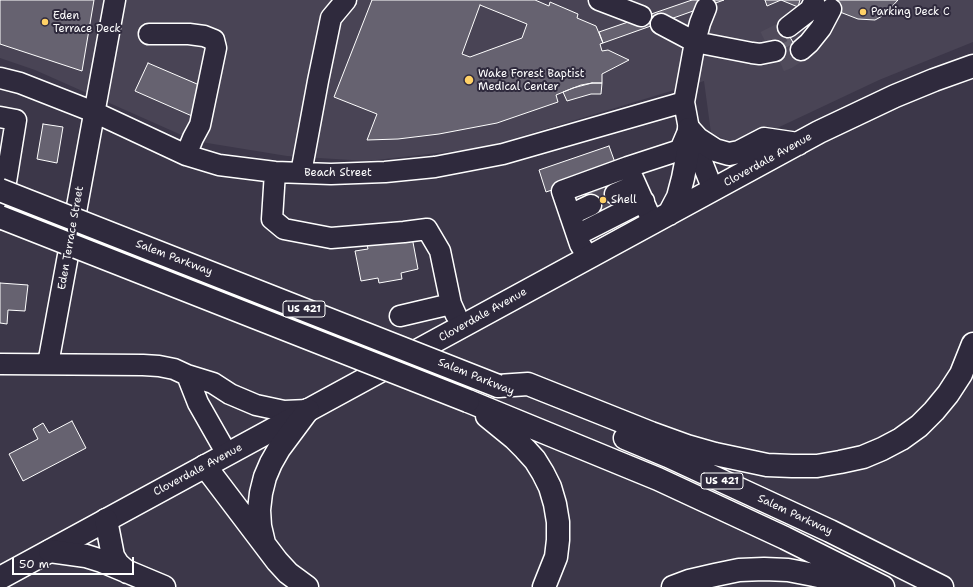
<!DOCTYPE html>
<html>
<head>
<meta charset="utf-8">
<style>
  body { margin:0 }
  #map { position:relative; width:973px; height:587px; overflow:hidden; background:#3c3749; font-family:"Shantell Sans",sans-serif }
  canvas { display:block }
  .scale { position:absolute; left:12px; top:557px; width:122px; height:18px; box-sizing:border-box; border:2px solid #fff; border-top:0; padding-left:5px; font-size:12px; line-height:14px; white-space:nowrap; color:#fff; -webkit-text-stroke:3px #2f2a3d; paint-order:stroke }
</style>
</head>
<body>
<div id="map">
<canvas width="973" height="587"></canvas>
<div class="scale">50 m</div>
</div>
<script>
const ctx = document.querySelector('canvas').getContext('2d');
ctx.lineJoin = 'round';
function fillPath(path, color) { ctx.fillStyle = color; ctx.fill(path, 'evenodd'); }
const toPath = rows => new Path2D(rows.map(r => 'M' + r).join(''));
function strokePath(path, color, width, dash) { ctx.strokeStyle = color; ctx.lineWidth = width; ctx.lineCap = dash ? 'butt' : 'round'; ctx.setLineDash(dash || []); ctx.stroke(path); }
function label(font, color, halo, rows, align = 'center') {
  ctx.font = font + ' "Shantell Sans",sans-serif'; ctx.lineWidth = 4; ctx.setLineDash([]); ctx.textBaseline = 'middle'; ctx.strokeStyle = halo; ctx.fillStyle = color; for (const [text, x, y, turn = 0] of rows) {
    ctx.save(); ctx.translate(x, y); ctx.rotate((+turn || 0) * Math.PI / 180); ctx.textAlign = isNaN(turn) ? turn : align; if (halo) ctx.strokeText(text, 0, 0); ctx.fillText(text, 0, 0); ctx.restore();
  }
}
const built = toPath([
  [0,0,973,0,973,42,879,80,739,146,711,133,704,81,483,148,367,161,287,156,195,141,35,70,0,58]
]);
const building = toPath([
  [0,0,94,0,82,71,0,44,0,0],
  [372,0,535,0,549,6,550,2,578,14,577,18,596,26,603,43,600,44,602,51,608,50,629,60,602,74,602,83,592,83,573,88,556,95,558,102,497,123,439,134,398,139,367,140,377,114,334,97,372,0],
  [480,5,527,24,522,38,470,57,462,54,480,5],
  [692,0,724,0,603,43,599,32,692,0],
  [765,0,800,0,798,7,781,0,767,6,765,0],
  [809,0,898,0,884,15,875,20,858,19,809,0],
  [784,27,800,54,785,64,768,36,784,27],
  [148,63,204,87,192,116,135,91,148,63],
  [592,83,602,83,601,94,591,94,567,101,563,92,581,85,592,83],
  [43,124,63,127,57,163,37,159,43,124],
  [609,146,617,168,546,192,539,170,609,146],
  [606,177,622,207,599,220,583,190,606,177],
  [412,237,418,269,401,273,402,279,379,283,378,278,361,281,355,251,368,249,367,245,412,237],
  [0,283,28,285,25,311,8,310,7,324,0,323,0,283],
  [72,421,86,448,23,481,9,454,38,439,33,429,43,423,49,433,72,421]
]);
const minorTunnel = toPath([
  [765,41,783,32,788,27],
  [780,62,787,59,801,50],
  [591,205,615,194]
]);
const minor = toPath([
  [599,0,641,16],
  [706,8,700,23,695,42,752,53,760,54,775,51],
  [661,24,695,42,684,102,689,129,713,190],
  [788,27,810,10,814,2],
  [149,34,189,34,204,36,214,40,216,48,200,125,193,138,186,155],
  [801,50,809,43,821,28,831,9],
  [0,78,20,83,94,112,186,155,219,165,275,172,331,174,385,172,435,167,503,154,684,102],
  [0,117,16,120,0,219],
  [275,172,272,219,284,229,331,238,404,232,427,229,440,251,451,304],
  [301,173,318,81,331,18,346,0],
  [615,194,636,185],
  [2,206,51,217],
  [570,215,591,205],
  [653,223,628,167,680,150,689,129],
  [577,235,644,201],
  [588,258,580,244,562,191,628,167],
  [400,316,451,304,456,315],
  [0,364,143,365,159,366,174,369,187,375,213,383,230,394,256,405,284,411,308,410],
  [48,364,115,0],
  [187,375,198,403,227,454]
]);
const major = toPath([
  [689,129,698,139,715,150,729,154,739,152,764,139,798,144],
  [669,214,678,197,683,178,689,147,689,129],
  [0,578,819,132,895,96,934,80,973,66]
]);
const highway = toPath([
  [498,386,528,384,651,433,687,446,715,454,767,465,792,466,817,466,840,462,863,457,882,449,901,439,919,426,934,411,948,394,961,374,973,344],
  [468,401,658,479,785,538,883,587],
  [487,416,514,438,525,449,535,460,543,473,550,487,555,504,558,522,558,540,556,557,544,587],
  [625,438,668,456,830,531,942,587],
  [205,466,277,561,288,573,307,587],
  [106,520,113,556,118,564,127,572],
  [264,543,260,526,259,510,261,493,265,477,271,463,279,449,308,410],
  [50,551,86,556,102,561,164,587],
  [673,587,689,581,715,575,739,570,764,569,788,570,814,575,837,580,855,587]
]);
const highwayBridge = toPath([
  [0,190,498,386],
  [0,217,468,401]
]);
const markers = [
  [863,12,4,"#ffd166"],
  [45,22,4,"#ffd166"],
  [469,80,5,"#ffd166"],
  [603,200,4,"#ffd166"]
];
const shields = [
  [304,309,42],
  [722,481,42]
];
const shieldNames = [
  ["US 421",304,309],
  ["US 421",722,481]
];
const poiNames = [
  ["Parking Deck C",871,12],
  ["Eden",53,16],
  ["Terrace Deck",53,29],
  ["Wake Forest Baptist",478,74],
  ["Medical Center",478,87],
  ["Shell",611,200]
];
const streetNames = [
  ["Cloverdale Avenue",768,160,-29],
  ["Beach Street",338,173],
  ["Eden Terrace Street",71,238,-80],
  ["Salem Parkway",174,258,21],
  ["Cloverdale Avenue",483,315,-29],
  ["Salem Parkway",476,377,22],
  ["Cloverdale Avenue",198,470,-28],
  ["Salem Parkway",795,515,25]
];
fillPath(built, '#494455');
fillPath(building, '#666270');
strokePath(building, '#fff', 1);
strokePath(minorTunnel, '#504b5b', 20, [20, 10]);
strokePath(minor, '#fff', 23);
strokePath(major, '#fff', 25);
strokePath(highway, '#fff', 25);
strokePath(minor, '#2f2a3d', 20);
strokePath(major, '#2f2a3d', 22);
strokePath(highway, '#2f2a3d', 22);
strokePath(highwayBridge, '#fff', 25, []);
strokePath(highwayBridge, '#2f2a3d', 22);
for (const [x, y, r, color] of markers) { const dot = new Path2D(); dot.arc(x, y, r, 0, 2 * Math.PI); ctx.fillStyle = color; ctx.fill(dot); strokePath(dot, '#2f2a3d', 1.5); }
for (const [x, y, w] of shields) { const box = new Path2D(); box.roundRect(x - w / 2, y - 8, w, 16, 3); ctx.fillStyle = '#2f2a3d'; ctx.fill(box); strokePath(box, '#fff', 1); }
label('bold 10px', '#fff', null, shieldNames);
label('11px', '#fff', '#2f2a3d', poiNames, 'left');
label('11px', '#fff', '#2f2a3d', streetNames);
</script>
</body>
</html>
